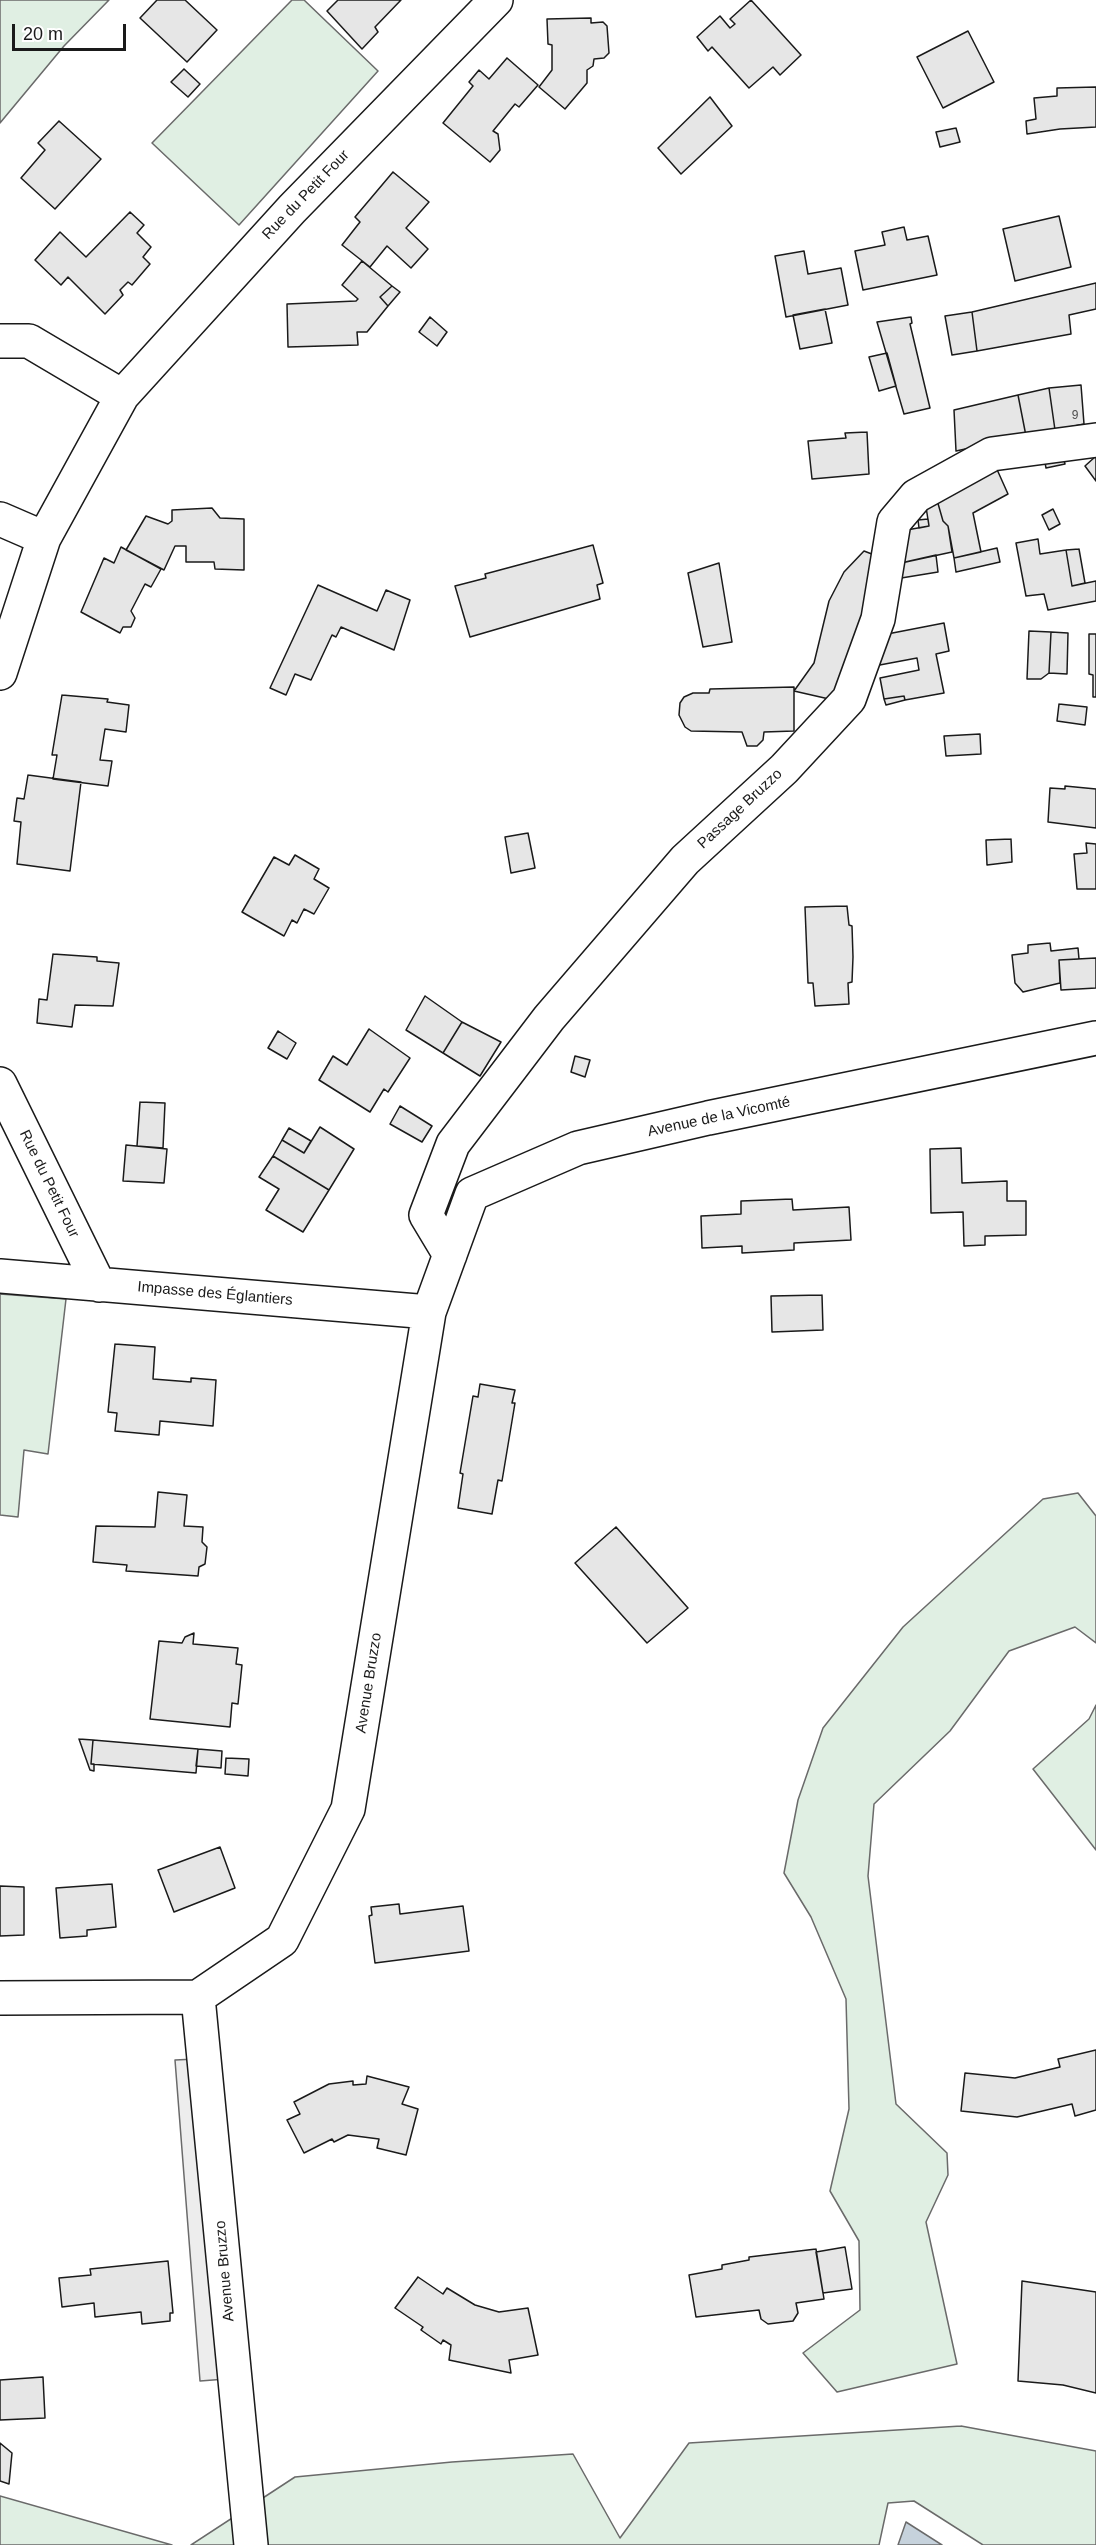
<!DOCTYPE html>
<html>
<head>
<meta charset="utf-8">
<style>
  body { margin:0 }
  #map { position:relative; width:1096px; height:2545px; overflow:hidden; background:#fff; font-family:Helvetica,sans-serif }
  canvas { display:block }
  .scale { position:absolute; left:12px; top:24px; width:114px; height:27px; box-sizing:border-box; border:3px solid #1a1a1a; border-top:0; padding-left:8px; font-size:18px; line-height:21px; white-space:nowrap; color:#1a1a1a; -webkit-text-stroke:4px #fff; paint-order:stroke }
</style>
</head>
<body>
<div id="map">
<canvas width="1096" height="2545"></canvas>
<div class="scale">20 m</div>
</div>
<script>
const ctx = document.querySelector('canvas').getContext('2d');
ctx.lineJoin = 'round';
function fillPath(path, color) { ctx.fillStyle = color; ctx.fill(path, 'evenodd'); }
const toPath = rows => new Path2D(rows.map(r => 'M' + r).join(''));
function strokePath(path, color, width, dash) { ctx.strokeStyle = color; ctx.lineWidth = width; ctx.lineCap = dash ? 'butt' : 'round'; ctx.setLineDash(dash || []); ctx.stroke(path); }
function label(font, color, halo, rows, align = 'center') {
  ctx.font = font + ' Helvetica,sans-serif'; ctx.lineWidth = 4.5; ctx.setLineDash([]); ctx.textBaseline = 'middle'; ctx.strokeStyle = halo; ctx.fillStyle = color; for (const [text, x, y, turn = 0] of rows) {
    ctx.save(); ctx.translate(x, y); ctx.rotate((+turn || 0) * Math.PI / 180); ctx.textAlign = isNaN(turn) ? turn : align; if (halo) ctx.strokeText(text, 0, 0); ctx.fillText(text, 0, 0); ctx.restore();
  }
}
const green = toPath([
  [0,0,109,0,64,46,0,123,0,0],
  [292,0,304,0,378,71,239,225,152,143,292,0],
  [0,1294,66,1299,48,1454,24,1450,18,1517,0,1515,0,1294],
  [1078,1493,1096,1516,1096,1643,1075,1627,1009,1651,950,1731,874,1804,868,1876,896,2104,947,2153,948,2175,926,2222,957,2364,837,2392,803,2353,860,2310,859,2241,830,2191,849,2109,846,1999,811,1917,784,1873,798,1800,823,1728,903,1627,1043,1499,1078,1493],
  [1096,1705,1096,1850,1033,1769,1089,1719,1096,1705],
  [961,2426,1096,2451,1096,2545,983,2545,914,2501,888,2503,879,2545,191,2545,295,2477,452,2462,573,2454,620,2538,689,2443,961,2426],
  [0,2496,172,2545,0,2545,0,2496]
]);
const parking = toPath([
  [196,2059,226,2379,200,2381,175,2060,196,2059]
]);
const water = toPath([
  [906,2522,942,2545,898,2545,906,2522]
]);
const building = toPath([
  [157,0,185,0,217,30,187,62,140,18,157,0],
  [338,0,401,0,375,27,378,32,362,49,327,11,338,0],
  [751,0,801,55,780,75,773,67,749,88,712,47,708,51,697,37,720,16,730,28,735,24,730,19,751,0],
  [591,18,591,23,603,22,607,26,609,53,604,58,594,59,593,66,587,70,587,83,565,109,539,87,552,70,552,45,548,44,547,19,591,18],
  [968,31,994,82,943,108,917,57,968,31],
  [507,58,538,85,519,107,515,104,493,131,498,134,500,150,490,162,443,123,473,86,469,82,479,70,489,79,507,58],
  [184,69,200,84,188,97,171,82,184,69],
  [1096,87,1096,127,1060,129,1027,134,1026,121,1036,119,1034,98,1057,96,1057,88,1096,87],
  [710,97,732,126,681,174,658,148,710,97],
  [59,121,101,159,55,209,21,178,45,150,38,143,59,121],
  [956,128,960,142,940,147,936,132,956,128],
  [393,172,429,202,406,228,428,249,411,268,387,246,370,267,342,245,360,222,355,217,393,172],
  [130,212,144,225,137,233,151,247,143,257,150,264,132,285,128,282,120,290,123,295,105,314,68,277,61,285,35,260,60,232,86,257,130,212],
  [1059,216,1071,267,1015,281,1003,229,1059,216],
  [904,227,907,240,928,236,937,275,863,290,855,251,885,245,882,232,904,227],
  [804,251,808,274,841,268,848,305,786,317,775,256,804,251],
  [362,261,392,286,380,297,388,306,367,332,357,332,358,345,288,347,287,304,356,301,358,299,342,285,362,261],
  [1096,283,1096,309,1069,315,1071,334,977,351,972,312,1096,283],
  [392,286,400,292,388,306,380,297,392,286],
  [825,309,832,343,800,349,793,315,825,309],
  [972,312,977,351,952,355,945,316,972,312],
  [430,317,447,332,437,346,419,332,430,317],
  [911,317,912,323,910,324,930,408,904,414,877,322,911,317],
  [887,353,896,386,879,391,869,357,887,353],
  [1081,385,1084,424,1055,430,1049,388,1081,385],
  [1049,388,1055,430,1026,436,1018,395,1049,388],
  [1018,395,1026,436,956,451,954,410,1018,395],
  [867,432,869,474,812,479,808,441,846,438,845,433,867,432],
  [1043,452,1064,460,1065,464,1046,468,1043,452],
  [1096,456,1096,481,1085,466,1096,456],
  [995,465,1008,494,973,513,981,552,954,558,948,526,943,521,937,500,995,465],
  [937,500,943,521,948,526,952,552,892,565,901,531,929,526,926,507,937,500],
  [212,508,220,518,244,519,244,570,215,569,214,562,186,562,186,546,175,546,164,570,126,550,146,516,168,524,172,521,172,510,212,508],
  [1053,509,1060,524,1049,530,1042,515,1053,509],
  [928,519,929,526,919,528,918,520,928,519],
  [1038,539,1040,554,1066,550,1072,586,1096,581,1096,601,1048,610,1044,594,1026,596,1016,543,1038,539],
  [593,545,603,583,597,585,600,599,470,637,455,586,486,578,485,574,593,545],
  [121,547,161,569,151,587,145,584,131,611,135,618,131,627,123,627,120,633,81,612,104,558,114,563,121,547],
  [997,548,1000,562,956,572,954,558,997,548],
  [1079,549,1085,583,1072,586,1066,550,1079,549],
  [864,551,877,556,851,666,829,699,794,691,814,663,829,601,844,572,864,551],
  [936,555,938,572,889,580,892,565,936,555],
  [719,563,732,642,703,647,688,573,719,563],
  [318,585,377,611,386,590,410,600,394,650,341,627,336,637,332,635,311,680,295,674,286,695,270,688,318,585],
  [944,623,949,651,936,654,944,693,905,700,904,696,884,699,880,678,919,670,917,658,869,667,877,636,944,623],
  [1029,631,1051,632,1049,673,1041,679,1027,679,1029,631],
  [1051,632,1068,633,1067,674,1049,673,1051,632],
  [1089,634,1096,634,1096,697,1093,697,1093,675,1089,674,1089,634],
  [794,687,794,731,764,732,763,740,757,746,747,746,742,732,691,731,685,727,679,715,680,703,684,697,693,693,709,693,710,689,794,687],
  [62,695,108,699,107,702,129,705,126,732,105,729,100,760,112,761,108,786,53,779,57,755,52,755,62,695],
  [904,696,905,700,886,705,884,699,904,696],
  [1059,704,1087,707,1085,725,1057,721,1059,704],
  [980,734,981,754,946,756,944,736,980,734],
  [28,775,81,782,70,871,17,864,21,822,14,821,17,798,24,799,28,775],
  [1065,786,1096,789,1096,828,1048,822,1050,788,1065,789,1065,786],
  [528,833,535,868,511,873,505,837,528,833],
  [1011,839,1012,862,987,865,986,840,1011,839],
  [1086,843,1096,844,1096,889,1077,889,1074,854,1087,853,1086,843],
  [295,855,319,869,314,879,329,888,314,914,304,909,297,923,292,920,284,936,242,912,274,857,289,865,295,855],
  [847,906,849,925,852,926,853,957,852,982,848,983,849,1004,815,1006,813,983,808,983,805,907,847,906],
  [1050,943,1051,951,1078,948,1079,959,1059,960,1060,983,1023,992,1015,983,1012,955,1028,953,1028,945,1050,943],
  [53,954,97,957,97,961,119,963,113,1006,75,1005,72,1027,37,1023,39,999,47,1000,53,954],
  [1096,958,1096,988,1061,990,1059,960,1096,958],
  [425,996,462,1022,443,1053,406,1030,425,996],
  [462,1022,501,1042,480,1076,443,1053,462,1022],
  [369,1029,410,1058,388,1092,384,1089,370,1112,319,1080,333,1056,347,1065,369,1029],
  [278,1031,296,1043,287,1059,268,1048,278,1031],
  [575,1056,590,1060,585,1077,571,1072,575,1056],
  [140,1102,165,1103,163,1148,137,1146,140,1102],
  [400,1106,432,1126,422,1142,390,1124,400,1106],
  [320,1127,354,1149,329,1190,273,1156,282,1140,304,1153,320,1127],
  [289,1128,311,1141,304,1153,282,1140,289,1128],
  [126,1145,167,1149,164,1183,123,1181,126,1145],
  [961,1148,962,1183,1007,1181,1007,1201,1026,1201,1026,1235,985,1236,985,1245,964,1246,963,1212,931,1213,930,1149,961,1148],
  [273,1156,329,1190,303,1232,266,1210,279,1189,259,1177,273,1156],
  [792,1199,793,1210,849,1207,851,1240,794,1243,794,1250,742,1253,742,1246,702,1248,701,1216,741,1214,741,1201,792,1199],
  [822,1295,823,1330,772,1332,771,1296,822,1295],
  [115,1344,155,1347,153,1379,191,1382,191,1378,216,1380,213,1426,160,1421,159,1435,115,1431,117,1413,108,1412,115,1344],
  [480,1384,515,1390,512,1403,515,1403,502,1481,498,1480,492,1514,458,1508,463,1474,460,1473,473,1396,478,1397,480,1384],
  [158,1492,187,1495,184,1526,203,1527,202,1542,207,1547,205,1564,199,1567,198,1576,126,1571,127,1565,93,1562,96,1526,155,1527,158,1492],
  [616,1527,688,1608,647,1643,575,1563,616,1527],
  [194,1633,193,1644,238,1648,236,1664,242,1665,238,1704,232,1703,230,1727,150,1719,159,1641,182,1643,185,1637,194,1633],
  [79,1739,93,1740,91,1764,94,1764,94,1771,90,1770,79,1739],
  [93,1740,198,1749,196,1773,91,1764,93,1740],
  [198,1749,222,1751,221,1768,196,1766,198,1749],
  [226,1758,249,1759,248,1776,225,1774,226,1758],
  [220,1847,235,1888,174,1912,158,1870,220,1847],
  [112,1884,116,1927,87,1930,87,1936,60,1938,56,1888,112,1884],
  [0,1886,24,1887,24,1935,0,1936,0,1886],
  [399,1904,400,1914,463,1906,469,1951,375,1963,369,1916,372,1915,371,1907,399,1904],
  [1096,2050,1096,2110,1075,2116,1072,2104,1017,2117,961,2111,965,2073,1015,2078,1060,2067,1058,2059,1096,2050],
  [367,2076,409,2087,402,2104,418,2109,406,2155,377,2148,379,2139,348,2135,334,2142,332,2139,304,2153,287,2120,300,2114,294,2102,329,2084,353,2081,353,2085,366,2084,367,2076],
  [845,2247,852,2289,823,2293,816,2252,845,2247],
  [816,2249,824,2299,796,2303,798,2313,793,2321,768,2324,761,2319,759,2310,696,2317,689,2275,722,2269,722,2265,749,2260,749,2257,816,2249],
  [168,2261,173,2313,170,2313,170,2321,142,2324,141,2312,95,2317,94,2303,62,2307,59,2278,91,2275,90,2269,168,2261],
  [418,2277,443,2294,447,2288,475,2305,499,2312,528,2308,538,2355,509,2360,511,2373,449,2360,451,2345,443,2340,441,2344,421,2330,423,2327,395,2308,418,2277],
  [1022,2281,1096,2292,1096,2393,1063,2385,1018,2381,1022,2281],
  [43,2377,45,2418,0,2420,0,2380,43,2377],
  [0,2443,12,2453,9,2484,0,2481,0,2443]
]);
const street = toPath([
  [0,341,29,341,122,396],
  [0,519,44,538],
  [0,673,44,538,122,396,292,209,496,0],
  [0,1084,99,1285],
  [450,1255,426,1215,453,1144,549,1018,685,860,784,769,849,699,878,619,894,522,916,496,992,454,1096,440],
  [0,1276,429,1312],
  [198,1997,251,2545],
  [0,1998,198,1997,282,1940,348,1809,429,1312,472,1194,578,1148,708,1118,1096,1038]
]);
const numberNames = [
  ["9",1075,416]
];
const streetNames = [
  ["Rue du Petit Four",306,195,-46],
  ["Passage Bruzzo",740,809,-43],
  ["Avenue de la Vicomté",719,1117,-12],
  ["Rue du Petit Four",49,1184,64],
  ["Impasse des Églantiers",215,1294,5],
  ["Avenue Bruzzo",369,1683,-81],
  ["Avenue Bruzzo",225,2271,-95]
];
fillPath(green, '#e0efe3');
strokePath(green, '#6a6a6a', 1.5);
fillPath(parking, '#ededed');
strokePath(parking, '#6a6a6a', 1.5);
fillPath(water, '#c6d2dc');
strokePath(water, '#6a6a6a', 1.5);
fillPath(building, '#e6e6e6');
strokePath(building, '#1a1a1a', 1.5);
strokePath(street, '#1a1a1a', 36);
strokePath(street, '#fff', 33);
label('12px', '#4d4d4d', null, numberNames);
label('15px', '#1a1a1a', '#fff', streetNames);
</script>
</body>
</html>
